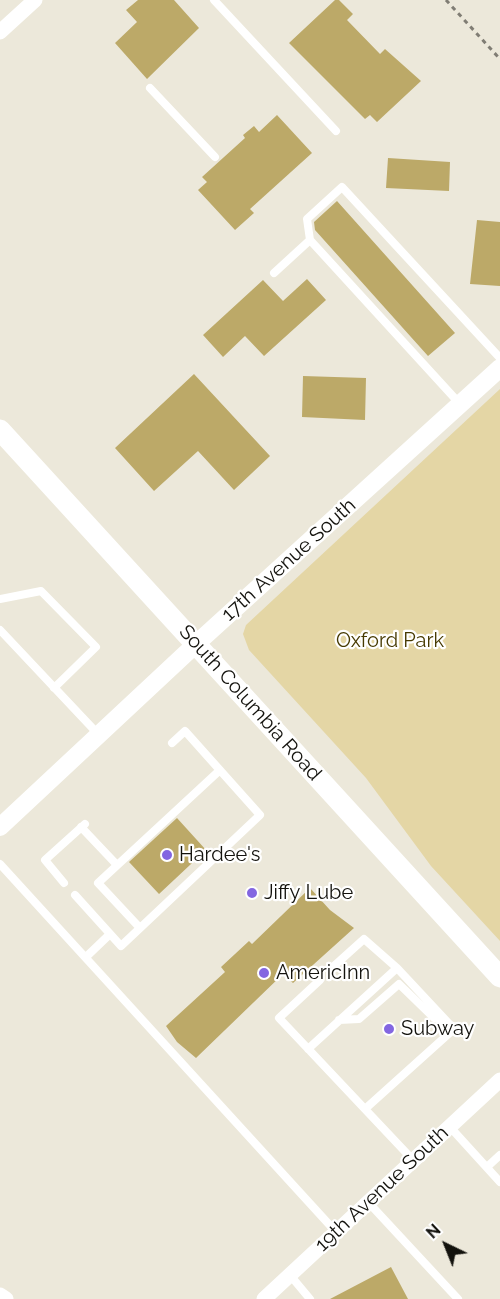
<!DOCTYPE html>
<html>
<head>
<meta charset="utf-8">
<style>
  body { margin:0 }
  #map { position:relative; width:500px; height:1299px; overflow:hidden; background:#ece8da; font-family:Raleway,sans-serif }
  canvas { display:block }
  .north { position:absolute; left:416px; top:1215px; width:60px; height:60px; -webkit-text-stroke:4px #fff; paint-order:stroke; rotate:317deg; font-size:16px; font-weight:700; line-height:24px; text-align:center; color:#13120d }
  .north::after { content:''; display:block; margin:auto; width:21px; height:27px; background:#13120d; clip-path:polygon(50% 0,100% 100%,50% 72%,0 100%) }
</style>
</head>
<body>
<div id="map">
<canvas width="500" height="1299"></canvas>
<div class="north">N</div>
</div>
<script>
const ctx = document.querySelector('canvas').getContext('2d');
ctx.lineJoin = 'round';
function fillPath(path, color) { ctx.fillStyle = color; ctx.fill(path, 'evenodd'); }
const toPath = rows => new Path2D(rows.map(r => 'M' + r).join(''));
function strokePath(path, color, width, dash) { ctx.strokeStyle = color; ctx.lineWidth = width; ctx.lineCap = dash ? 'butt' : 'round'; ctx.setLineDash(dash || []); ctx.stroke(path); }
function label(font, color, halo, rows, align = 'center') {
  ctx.font = font + ' Raleway,sans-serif'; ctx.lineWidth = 4.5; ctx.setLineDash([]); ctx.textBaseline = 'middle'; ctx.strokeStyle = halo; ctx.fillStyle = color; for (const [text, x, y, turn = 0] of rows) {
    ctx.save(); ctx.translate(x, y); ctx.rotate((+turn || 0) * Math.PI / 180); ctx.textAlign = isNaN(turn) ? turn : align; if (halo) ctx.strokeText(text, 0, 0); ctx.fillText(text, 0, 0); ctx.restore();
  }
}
const green = toPath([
  [500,389,500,941,431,866,366,778,249,650,243,634,246,625]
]);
const building = toPath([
  [138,0,174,0,199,28,147,79,115,43,137,22,126,10],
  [335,0,339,0,353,14,347,20,380,54,385,49,421,81,377,122,370,115,365,119,289,43],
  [277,115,312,153,250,209,254,213,235,230,198,190,207,182,202,177,245,138,243,135,254,126,259,132],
  [388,158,450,162,449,191,386,188],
  [337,201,455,333,428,356,315,230,314,222],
  [477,220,500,222,500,286,470,284],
  [307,279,326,300,264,356,245,336,223,357,203,335,263,280,283,301],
  [194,374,270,456,234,490,198,451,154,491,115,448],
  [303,376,366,378,365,420,302,417],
  [177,818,206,850,159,894,129,862],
  [310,888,330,910,354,928,293,983,283,974,196,1058,177,1042,166,1026,225,972,221,967,249,941,252,944],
  [391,1267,408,1299,330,1299]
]);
const path = toPath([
  [446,0,500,59]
]);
const service = toPath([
  [214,0,336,131],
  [150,88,215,157],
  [274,273,310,240],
  [460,404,310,240,307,219,342,187,500,358],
  [0,599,41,591,96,647,54,688],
  [0,630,98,734],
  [81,827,117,865],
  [0,864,336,1232],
  [64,883,45,860,85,824],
  [75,895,121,946,260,815,185,731,172,743],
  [140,928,98,883,220,770],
  [86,957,110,934],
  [334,966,364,939,397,968],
  [320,980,279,1018,413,1160],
  [339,1020,359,1019,399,984,434,1018,445,1020],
  [308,1049,397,968,454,1029,365,1109],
  [450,1127,500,1182],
  [487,1167,500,1155],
  [368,1202,458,1299],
  [290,1275,310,1299]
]);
const minor = toPath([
  [0,32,35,0],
  [0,1295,6,1299],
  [264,1299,500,1080]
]);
const tertiary = toPath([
  [0,827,196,644,500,368]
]);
const secondary = toPath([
  [0,430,500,977]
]);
const markers = [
  [167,855,6,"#8366e1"],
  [252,893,6,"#8366e1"],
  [264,973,6,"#8366e1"],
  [389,1029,6,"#8366e1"]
];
const streetNames = [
  ["17th Avenue South",289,560,-42],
  ["South Columbia Road",250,703,48],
  ["19th Avenue South",382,1189,-43]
];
const parkNames = [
  ["Oxford Park",390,641]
];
const poiNames = [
  ["Hardee's",179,855],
  ["Jiffy Lube",264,893],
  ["AmericInn",276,973],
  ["Subway",401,1029]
];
fillPath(green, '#e4d6a5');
fillPath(building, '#bca968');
strokePath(path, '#807d74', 3, [4.5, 4.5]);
strokePath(service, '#fff', 8);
strokePath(minor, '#fff', 15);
strokePath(tertiary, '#fff', 18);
strokePath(secondary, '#fff', 21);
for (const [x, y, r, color] of markers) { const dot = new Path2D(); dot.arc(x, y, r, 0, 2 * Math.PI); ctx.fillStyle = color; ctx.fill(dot); strokePath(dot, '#fff', 2); }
label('20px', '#13120d', '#fff', streetNames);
label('20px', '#473a02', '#fff', parkNames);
label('20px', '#13120d', '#fff', poiNames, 'left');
</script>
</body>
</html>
